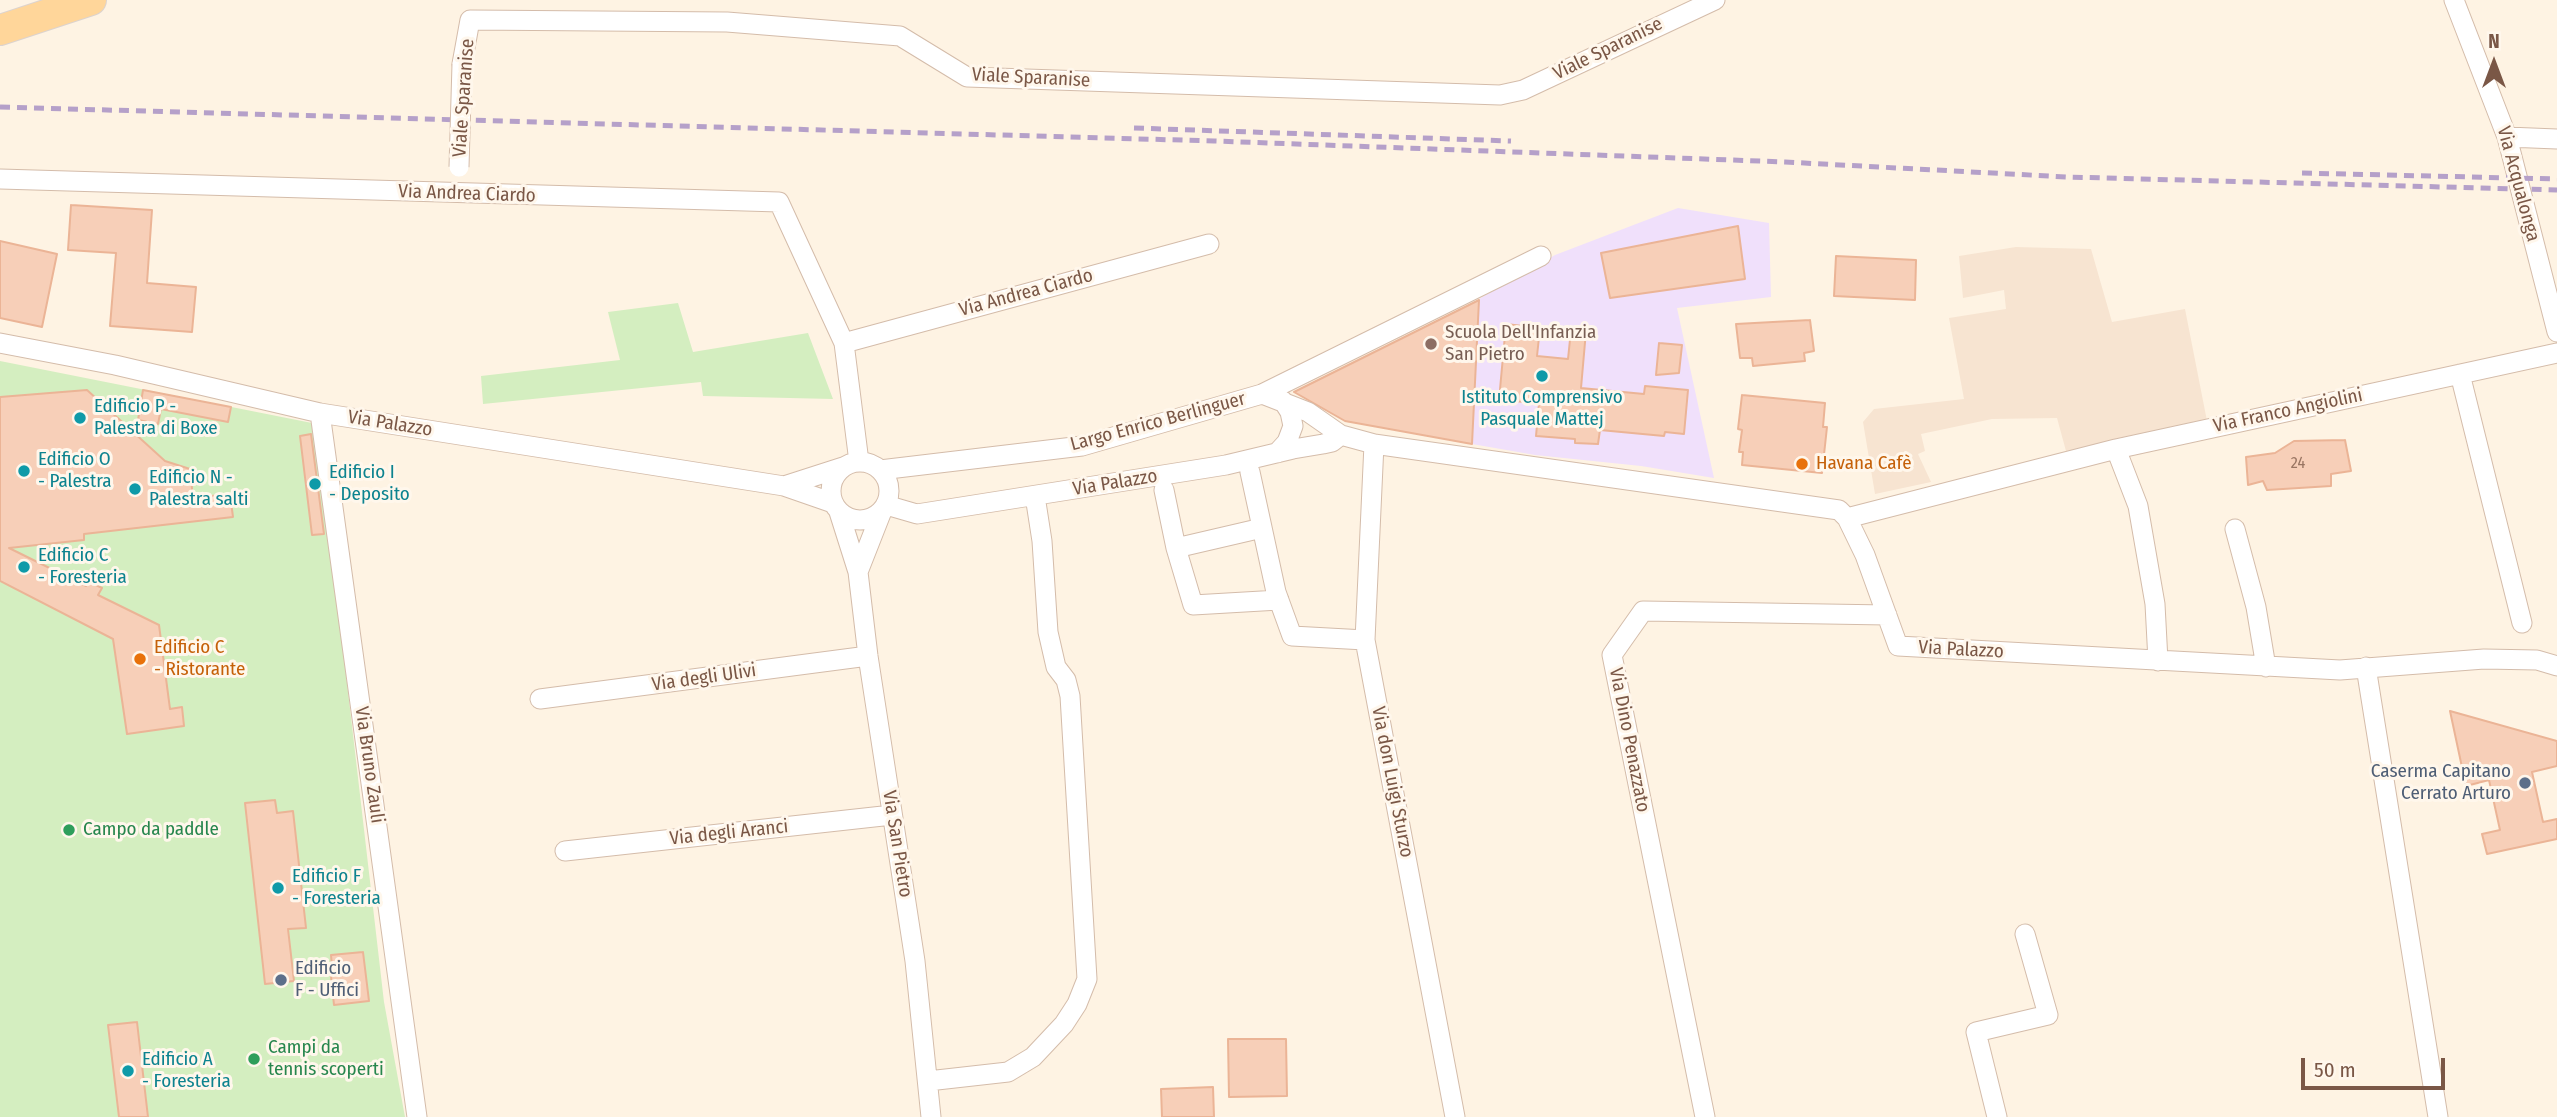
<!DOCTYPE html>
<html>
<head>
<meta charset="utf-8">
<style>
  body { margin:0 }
  #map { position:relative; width:2557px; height:1117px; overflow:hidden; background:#fef3e3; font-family:"Fira Sans Condensed",sans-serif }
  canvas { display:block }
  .north { position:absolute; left:2459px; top:28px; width:70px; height:70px; -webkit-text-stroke:5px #fff7ec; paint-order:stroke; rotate:0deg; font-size:19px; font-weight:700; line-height:28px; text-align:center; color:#7a5746 }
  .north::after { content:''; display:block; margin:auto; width:24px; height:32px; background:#7a5746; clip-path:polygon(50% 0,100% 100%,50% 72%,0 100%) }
  .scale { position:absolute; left:2301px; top:1058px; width:144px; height:32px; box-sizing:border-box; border:4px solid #7a5746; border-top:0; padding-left:9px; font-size:21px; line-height:24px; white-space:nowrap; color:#7a5746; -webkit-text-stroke:5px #fff7ec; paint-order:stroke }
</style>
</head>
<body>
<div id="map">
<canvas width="2557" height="1117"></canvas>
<div class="north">N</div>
<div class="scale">50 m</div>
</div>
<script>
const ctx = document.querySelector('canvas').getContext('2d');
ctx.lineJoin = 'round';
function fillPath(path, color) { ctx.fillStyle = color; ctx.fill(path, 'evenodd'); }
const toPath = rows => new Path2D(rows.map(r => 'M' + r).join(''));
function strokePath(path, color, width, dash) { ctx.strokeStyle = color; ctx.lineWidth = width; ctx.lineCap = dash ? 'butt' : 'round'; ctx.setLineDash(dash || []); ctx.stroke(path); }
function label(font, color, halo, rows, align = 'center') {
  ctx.font = font + ' "Fira Sans Condensed",sans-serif'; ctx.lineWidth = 6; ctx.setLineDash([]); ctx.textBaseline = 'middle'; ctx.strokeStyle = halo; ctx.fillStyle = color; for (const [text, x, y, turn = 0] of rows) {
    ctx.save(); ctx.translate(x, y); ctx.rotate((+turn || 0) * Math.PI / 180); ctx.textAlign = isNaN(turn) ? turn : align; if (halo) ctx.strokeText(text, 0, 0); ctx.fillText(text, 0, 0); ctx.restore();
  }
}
const residential = toPath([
  [2016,247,2091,249,2112,322,2185,309,2207,421,2066,451,2057,418,1992,419,1921,434,1925,451,1918,454,1931,482,1875,494,1863,422,1874,409,1964,399,1949,318,2006,309,2004,290,1963,298,1959,256]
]);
const education = toPath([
  [1678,208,1769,223,1771,297,1677,308,1714,478,1641,466,1535,455,1472,444,1479,299,1555,255]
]);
const green = toPath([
  [678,303,693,352,808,333,833,399,703,396,701,382,483,404,481,376,620,360,608,312],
  [0,361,317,424,384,1002,405,1117,0,1117]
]);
const building = toPath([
  [71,205,152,210,147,283,196,287,192,332,110,326,116,253,68,250,71,205],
  [1738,226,1745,279,1610,298,1601,253,1738,226],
  [0,241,57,254,42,327,0,318,0,241],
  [1836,256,1916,260,1915,300,1834,296,1836,256],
  [1479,300,1472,444,1345,421,1294,392,1479,300],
  [1810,320,1814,351,1804,353,1805,361,1753,366,1752,358,1740,358,1736,324,1810,320],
  [1506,324,1540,328,1537,356,1568,359,1571,330,1586,331,1581,388,1644,394,1645,386,1688,390,1684,434,1665,432,1664,436,1600,430,1598,444,1575,443,1575,439,1536,436,1539,403,1499,400,1506,324],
  [1659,343,1682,345,1679,373,1656,375,1659,343],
  [87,390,165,461,190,469,193,498,230,494,233,517,84,534,84,540,9,548,86,586,88,581,102,588,98,595,159,625,170,709,182,707,184,726,127,734,113,639,0,581,0,397,87,390],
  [143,390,231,407,228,422,161,409,158,424,138,420,143,390],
  [1742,395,1825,403,1823,427,1827,427,1822,473,1742,465,1743,452,1739,452,1742,430,1738,429,1742,395],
  [311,434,324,534,312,535,300,436,311,434],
  [2345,440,2351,471,2331,474,2331,486,2267,490,2263,481,2248,485,2246,457,2275,453,2294,441,2345,440],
  [2450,711,2557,741,2557,766,2532,772,2543,822,2557,819,2557,839,2487,854,2482,834,2500,830,2489,780,2466,786,2450,711],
  [275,800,277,813,293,811,306,928,288,929,294,981,265,984,245,803,275,800],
  [363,952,369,1001,334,1005,330,967,332,967,331,955,363,952],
  [137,1022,148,1117,119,1117,108,1025,137,1022],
  [1228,1039,1286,1039,1287,1096,1229,1097,1228,1039],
  [1213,1087,1214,1117,1162,1117,1161,1089,1213,1087]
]);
const street = toPath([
  [2454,0,2507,137,2557,332],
  [462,64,470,20,727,22,900,36,967,77,1500,95,1523,90,1715,0],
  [2507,137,2557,139],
  [0,179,779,202,844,343,1209,244],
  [0,343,115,365,320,413,784,486,833,503],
  [844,343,859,462],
  [2460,374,2522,623],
  [1262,394,1541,256],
  [320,413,417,1117],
  [1374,444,1365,640,1455,1117],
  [2116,449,2138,506,2155,604,2158,661],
  [1277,453,1287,442,1293,426,1290,412,1283,401],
  '831 491a29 29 0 1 1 58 0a29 29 0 1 1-58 0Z',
  [880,470,1082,446,1262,394,1308,412,1341,435,1374,444,1839,510,1847,518,1865,555,1898,646,2340,670,2484,659,2537,660,2557,666],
  [1250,472,1276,592,1292,636,1365,640],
  [784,486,843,467],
  [1164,490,1176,548,1262,528],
  [886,505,917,514,1226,465,1293,449,1323,444,1332,442,1341,435],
  [839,512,858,572,868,656,915,961,931,1117],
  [1847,518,2116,449,2557,353],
  [2235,529,2256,607,2266,667],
  [1176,548,1193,605,1279,600],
  [858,572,882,511],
  [2366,667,2438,1117],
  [540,699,868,656],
  [565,851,892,815],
  [928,1081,1008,1072,1033,1057,1064,1024,1077,1004,1087,979,1070,696,1066,680,1056,667,1048,632,1042,541,1035,496],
  [1705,1117,1612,655,1643,611,1887,615],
  [1997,1117,1976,1032,2048,1015,2025,934]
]);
const primary = toPath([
  [0,30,91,0]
]);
const rail = toPath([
  [0,107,1214,141,1785,162,2067,177,2557,190],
  [1134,128,1511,141],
  [2302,173,2557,179]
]);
const streetBridge = toPath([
  [459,167,462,64]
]);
const markers = [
  [1431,344,7,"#8d6e63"],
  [1542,376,7,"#0f9aa8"],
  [80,418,7,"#0f9aa8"],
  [1802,464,7,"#e8710a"],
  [24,471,7,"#0f9aa8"],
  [315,484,7,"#0f9aa8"],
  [135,489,7,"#0f9aa8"],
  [24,567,7,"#0f9aa8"],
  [140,659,7,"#e8710a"],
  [2525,783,7,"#5c6f8a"],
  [69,830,7,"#2e9e5b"],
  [278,888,7,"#0f9aa8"],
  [281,980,7,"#5c6f8a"],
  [254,1059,7,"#2e9e5b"],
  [128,1071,7,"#0f9aa8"]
];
const numberNames = [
  ["24",2298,464]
];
const streetNames = [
  ["Viale Sparanise",1608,49,-26],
  ["Viale Sparanise",1031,78,3],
  ["Viale Sparanise",464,98,-86],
  ["Via Acqualonga",2518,184,75],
  ["Via Andrea Ciardo",467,194,2],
  ["Via Andrea Ciardo",1026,293,-15],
  ["Via Franco Angiolini",2288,411,-12],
  ["Largo Enrico Berlinguer",1158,422,-15],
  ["Via Palazzo",390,424,9],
  ["Via Palazzo",1115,483,-9],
  ["Via Palazzo",1961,650,3],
  ["Via degli Ulivi",704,678,-8],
  ["Via Dino Penazzato",1629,740,79],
  ["Via Bruno Zauli",369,765,82],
  ["Via don Luigi Sturzo",1392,782,79],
  ["Via degli Aranci",729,833,-6],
  ["Via San Pietro",897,844,81]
];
const educationNames = [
  ["Scuola Dell'Infanzia",1445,333],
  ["San Pietro",1445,355]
];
const cultureNames = [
  ["Istituto Comprensivo",1542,398,"center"],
  ["Pasquale Mattej",1542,420,"center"],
  ["Edificio P -",94,407],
  ["Palestra di Boxe",94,429],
  ["Edificio O",38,460],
  ["- Palestra",38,482],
  ["Edificio I",329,473],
  ["- Deposito",329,495],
  ["Edificio N -",149,478],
  ["Palestra salti",149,500],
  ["Edificio C",38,556],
  ["- Foresteria",38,578],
  ["Edificio F",292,877],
  ["- Foresteria",292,899],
  ["Edificio A",142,1060],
  ["- Foresteria",142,1082]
];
const foodNames = [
  ["Havana Cafè",1816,464],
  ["Edificio C",154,648],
  ["- Ristorante",154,670]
];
const serviceNames = [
  ["Caserma Capitano",2511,772],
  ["Cerrato Arturo",2511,794],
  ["Edificio",295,969,"left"],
  ["F - Uffici",295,991,"left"]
];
const leisureNames = [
  ["Campo da paddle",83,830],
  ["Campi da",268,1048],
  ["tennis scoperti",268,1070]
];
fillPath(residential, '#f7e4d1');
fillPath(education, '#f0e0fb');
fillPath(green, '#d4eec0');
fillPath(building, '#f7cfb8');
strokePath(building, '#ebb496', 2);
strokePath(street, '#d4bcaa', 21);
strokePath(primary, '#dcd3cf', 32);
strokePath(street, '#fff', 19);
strokePath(primary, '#ffd69a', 30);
strokePath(rail, '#b5a0c9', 5, [10, 7]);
strokePath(streetBridge, '#d4bcaa', 21, []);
strokePath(streetBridge, '#fff', 19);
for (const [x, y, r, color] of markers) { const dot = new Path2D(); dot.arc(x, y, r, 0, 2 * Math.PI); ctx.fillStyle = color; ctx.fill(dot); strokePath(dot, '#fff7ec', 2.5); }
label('16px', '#997562', null, numberNames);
label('19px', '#7a5746', '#fff7ec', streetNames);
label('19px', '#785e54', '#fff7ec', educationNames, 'left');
label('19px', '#0d838f', '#fff7ec', cultureNames, 'left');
label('19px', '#c56008', '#fff7ec', foodNames, 'left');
label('19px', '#4e5e75', '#fff7ec', serviceNames, 'right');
label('19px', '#27864d', '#fff7ec', leisureNames, 'left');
</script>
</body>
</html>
